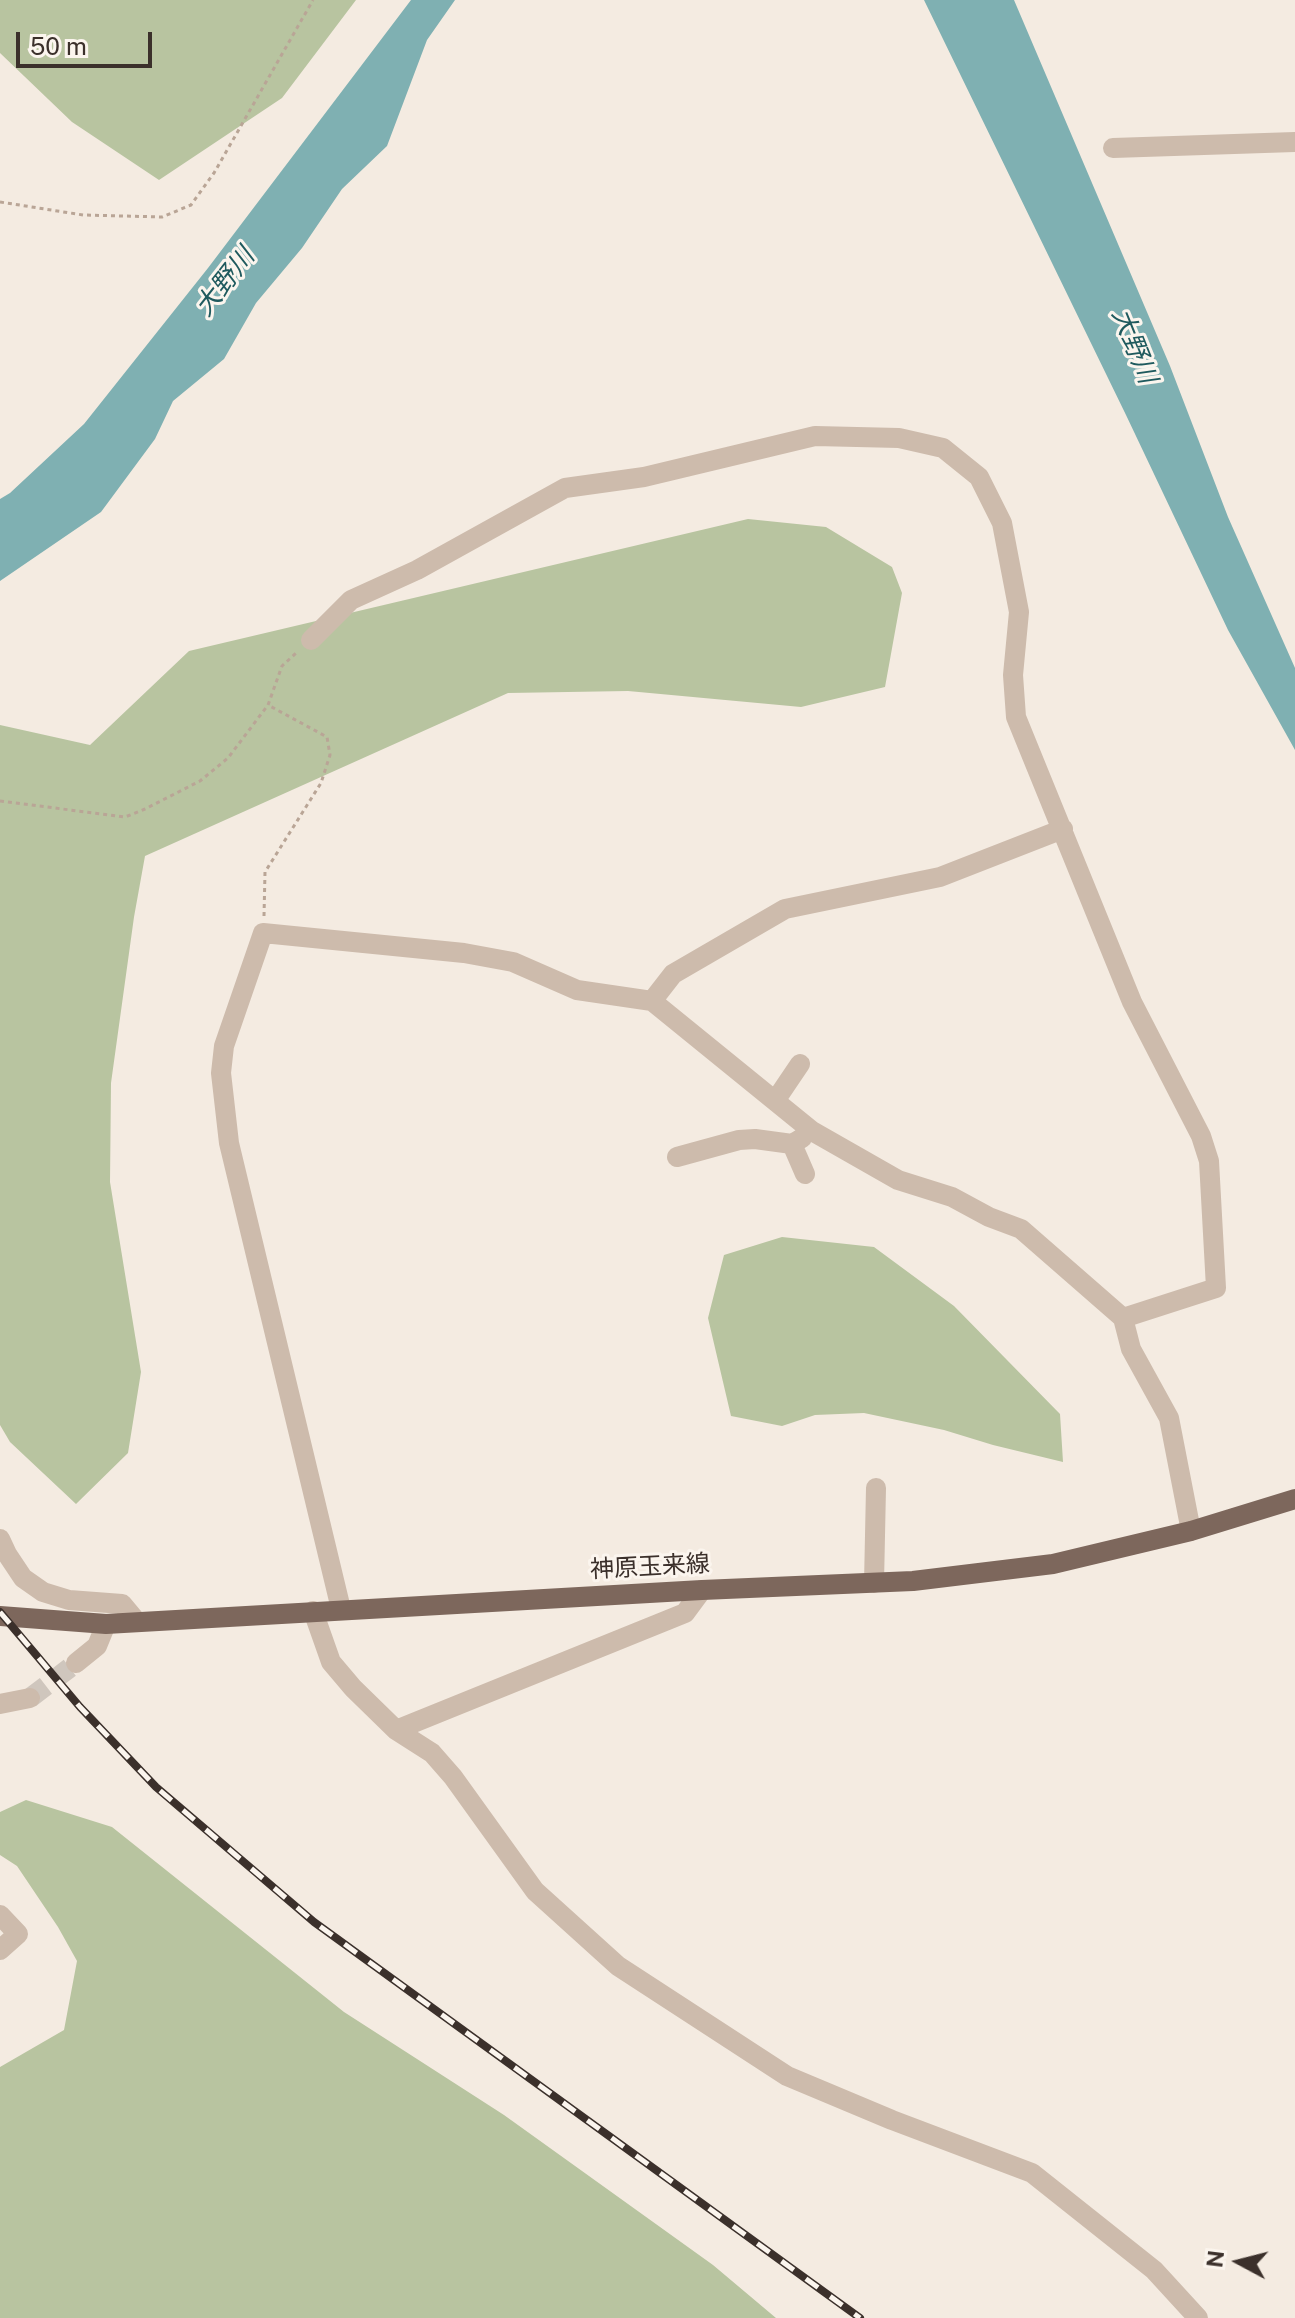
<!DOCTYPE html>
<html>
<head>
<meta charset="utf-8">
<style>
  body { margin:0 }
  #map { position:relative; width:1295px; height:2318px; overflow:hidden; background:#f4ebe1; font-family:"Public Sans",sans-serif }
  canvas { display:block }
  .north { position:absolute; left:1199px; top:2222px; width:80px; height:80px; -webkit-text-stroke:6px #fbf5ee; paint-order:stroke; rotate:277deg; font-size:22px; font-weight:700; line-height:32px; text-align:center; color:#3b302b }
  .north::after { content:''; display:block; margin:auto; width:28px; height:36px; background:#3b302b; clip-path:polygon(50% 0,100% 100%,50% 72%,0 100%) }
  .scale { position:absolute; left:16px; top:32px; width:136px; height:36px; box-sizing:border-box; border:4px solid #3b302b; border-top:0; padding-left:10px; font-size:24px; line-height:28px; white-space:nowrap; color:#3b302b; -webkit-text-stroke:6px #fbf5ee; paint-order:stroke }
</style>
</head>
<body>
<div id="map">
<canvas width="1295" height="2318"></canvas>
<div class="north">N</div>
<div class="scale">50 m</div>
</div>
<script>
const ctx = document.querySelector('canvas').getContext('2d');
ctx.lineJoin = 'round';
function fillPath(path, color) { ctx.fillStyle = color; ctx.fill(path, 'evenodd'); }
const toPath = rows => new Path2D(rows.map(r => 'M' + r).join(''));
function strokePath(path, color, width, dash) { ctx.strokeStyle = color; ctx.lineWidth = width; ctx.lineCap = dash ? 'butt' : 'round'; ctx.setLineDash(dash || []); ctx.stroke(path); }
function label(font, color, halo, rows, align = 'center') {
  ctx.font = font + ' "Public Sans","Noto Sans JP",sans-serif'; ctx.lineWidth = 6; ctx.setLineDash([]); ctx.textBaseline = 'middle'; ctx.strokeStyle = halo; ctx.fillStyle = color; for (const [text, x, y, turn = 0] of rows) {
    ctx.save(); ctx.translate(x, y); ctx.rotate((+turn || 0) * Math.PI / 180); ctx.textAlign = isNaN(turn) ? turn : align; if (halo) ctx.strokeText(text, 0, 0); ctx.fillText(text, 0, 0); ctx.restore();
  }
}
const green = toPath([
  [0,0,356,0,282,98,159,180,72,122,0,53],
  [748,519,826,527,892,567,902,593,885,687,801,707,628,691,508,693,145,856,134,917,111,1083,110,1182,141,1372,128,1453,76,1504,10,1442,0,1425,0,725,90,745,189,651],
  [782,1237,874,1247,954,1306,1060,1414,1063,1462,993,1445,944,1430,864,1413,815,1415,782,1426,731,1416,708,1318,724,1255],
  [26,1800,112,1827,344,2012,504,2115,713,2265,776,2318,0,2318,0,2067,64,2030,77,1961,58,1927,17,1866,0,1855,0,1812]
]);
const water = toPath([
  [411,0,455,0,427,40,387,146,342,189,302,248,256,303,224,359,173,401,155,439,101,512,0,581,0,499,10,493,84,424,208,268],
  [924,0,1014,0,1170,366,1228,517,1295,668,1295,750,1228,630,1126,415]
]);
const minorTunnel = toPath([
  [30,1698,76,1663]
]);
const path = toPath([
  [0,202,83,215,162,217,191,205,214,173,313,0],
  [0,801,125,817,145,809,200,781,228,758,268,705,282,666,296,653],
  [264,916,265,872,321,783,330,755,327,737,268,705]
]);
const minor = toPath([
  [1113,148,1295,142],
  [311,640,351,600,417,570,565,488,644,477,815,436,899,438,943,448,979,477,1002,523,1019,612,1013,675,1016,717,1132,1002,1201,1136,1209,1161,1216,1288,1123,1318],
  [652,1001,812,1131,898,1180,952,1197,989,1217,1021,1229,1123,1318,1131,1349,1169,1418,1191,1531],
  [775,1101,800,1064],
  [802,1138,792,1144,805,1174],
  [677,1157,739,1140,755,1139,792,1144],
  [0,1539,7,1554,23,1578,43,1592,69,1600,122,1604,137,1622],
  [874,1583,876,1488],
  [341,1609,229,1143,221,1073,224,1046,263,933,464,953,513,962,577,990,652,1001,673,974,785,909,940,877,1063,829],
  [313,1611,331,1662,353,1688,396,1730,432,1753,453,1777,535,1891,618,1966,787,2076,892,2120,1032,2173,1154,2270,1198,2318],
  [76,1663,97,1646,106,1624],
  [0,1704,30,1698],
  [396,1730,685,1613,702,1590],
  [0,1915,18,1934,0,1950]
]);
const major = toPath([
  [0,1616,106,1624,702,1590,913,1581,1053,1564,1191,1531,1295,1499]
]);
const rail = toPath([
  [0,1612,80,1707,156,1787,314,1922,860,2318]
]);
const streetNames = [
  ["神原玉来線",650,1567,-3]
];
const waterNames = [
  ["大野川",225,282,-52],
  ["大野川",1134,346,68]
];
fillPath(green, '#b8c4a0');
fillPath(water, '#7fb0b2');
strokePath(minorTunnel, '#cfc6bd', 20, [20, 10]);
strokePath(path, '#b9a596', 3, [4, 4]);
strokePath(minor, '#cdbbac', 20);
strokePath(major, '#7d675c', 20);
strokePath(rail, '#3b302b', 8);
strokePath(rail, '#fbf5ee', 5, [15]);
label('24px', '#3b302b', '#fbf5ee', streetNames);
label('italic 26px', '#1f5a5e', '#fbf5ee', waterNames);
</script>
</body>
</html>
